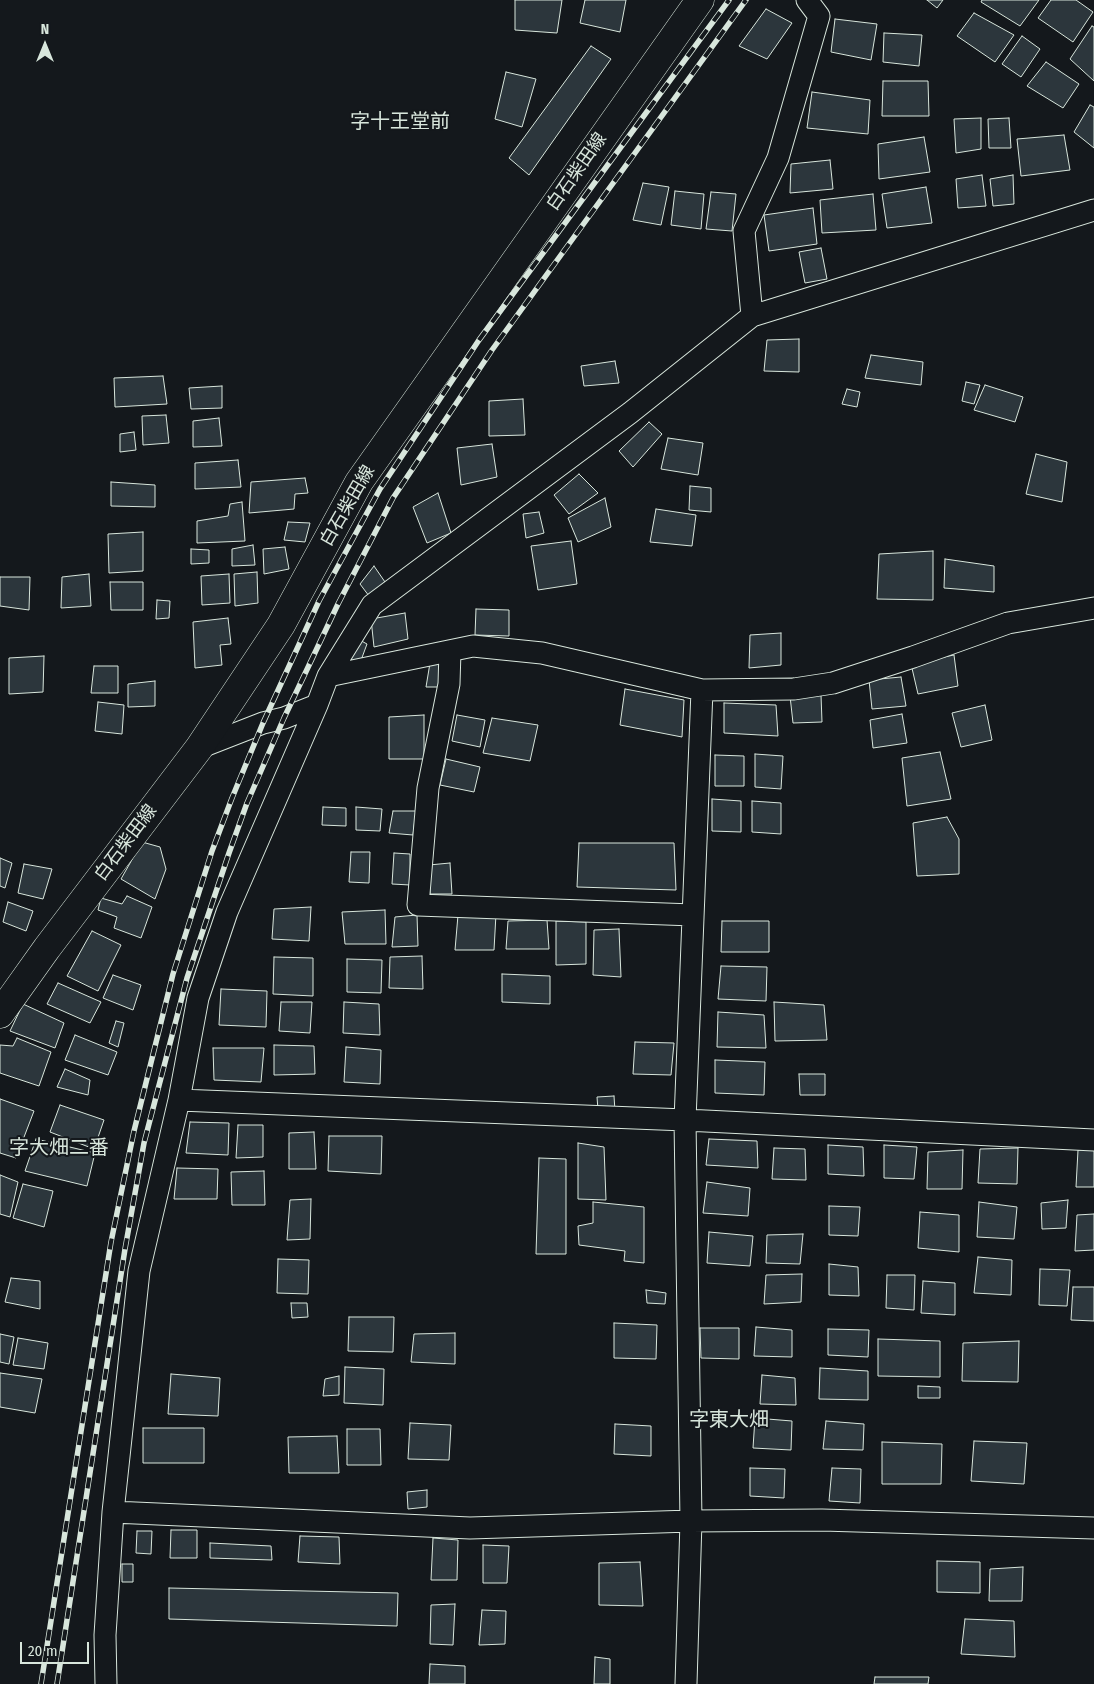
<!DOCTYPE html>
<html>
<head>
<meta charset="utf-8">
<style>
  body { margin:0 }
  #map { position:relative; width:1094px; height:1684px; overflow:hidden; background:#14181c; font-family:"Fira Sans Condensed",sans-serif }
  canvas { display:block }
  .north { position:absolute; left:20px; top:20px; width:50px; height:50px; -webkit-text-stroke:4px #14181c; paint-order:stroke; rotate:0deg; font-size:14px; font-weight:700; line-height:20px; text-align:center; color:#d8e6dc }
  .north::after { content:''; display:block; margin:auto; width:18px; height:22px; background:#d8e6dc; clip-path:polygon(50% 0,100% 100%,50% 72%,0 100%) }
  .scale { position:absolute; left:20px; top:1642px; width:69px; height:22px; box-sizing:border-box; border:2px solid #d8e6dc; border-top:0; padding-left:6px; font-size:15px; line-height:18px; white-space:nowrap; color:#d8e6dc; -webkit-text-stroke:4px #14181c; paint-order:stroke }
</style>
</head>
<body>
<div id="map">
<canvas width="1094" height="1684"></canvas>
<div class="north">N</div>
<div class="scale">20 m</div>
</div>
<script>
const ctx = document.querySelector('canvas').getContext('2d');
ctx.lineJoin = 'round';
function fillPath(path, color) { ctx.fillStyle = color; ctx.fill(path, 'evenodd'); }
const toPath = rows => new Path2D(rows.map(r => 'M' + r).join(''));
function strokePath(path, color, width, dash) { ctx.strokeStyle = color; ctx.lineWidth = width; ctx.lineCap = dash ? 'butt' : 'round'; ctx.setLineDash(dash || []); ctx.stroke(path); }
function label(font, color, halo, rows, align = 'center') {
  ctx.font = font + ' "Fira Sans Condensed","Noto Sans JP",sans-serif'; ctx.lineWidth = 4; ctx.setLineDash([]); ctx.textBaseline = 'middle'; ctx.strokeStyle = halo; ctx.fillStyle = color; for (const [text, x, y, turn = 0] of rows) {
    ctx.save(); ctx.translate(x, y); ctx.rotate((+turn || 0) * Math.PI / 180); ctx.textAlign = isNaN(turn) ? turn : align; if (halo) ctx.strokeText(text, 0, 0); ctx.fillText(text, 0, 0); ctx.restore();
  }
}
const building = toPath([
  [515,0,562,0,557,33,515,30,515,0],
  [585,0,626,0,620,32,580,23,585,0],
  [927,0,943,0,937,8,927,0],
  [982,0,1039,0,1020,26,981,2,982,0],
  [1051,0,1076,0,1093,12,1073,42,1038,18,1051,0],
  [766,9,792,23,767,59,739,46,766,9],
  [974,13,1014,35,995,62,957,36,974,13],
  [835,19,877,24,871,60,831,52,835,19],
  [1092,26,1094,27,1094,81,1070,59,1092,26],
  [884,33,922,35,919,66,883,62,884,33],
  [1022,36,1040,49,1021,77,1002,64,1022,36],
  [591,46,611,59,529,175,509,158,591,46],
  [1046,62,1079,84,1063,108,1027,86,1046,62],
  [506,72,536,79,522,127,495,119,506,72],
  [883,81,928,81,929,116,882,116,883,81],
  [812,92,870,100,868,134,807,128,812,92],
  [1090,105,1094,107,1094,148,1074,132,1090,105],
  [981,118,981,149,956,153,954,119,981,118],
  [1009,118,1011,148,989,148,988,119,1009,118],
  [1064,135,1070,170,1021,176,1017,139,1064,135],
  [924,137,930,172,879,179,878,144,924,137],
  [830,160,833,189,790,193,791,164,830,160],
  [982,175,986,206,958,208,956,179,982,175],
  [1013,175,1014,204,993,206,990,179,1013,175],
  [643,183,669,187,661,225,633,220,643,183],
  [926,187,932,223,887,228,882,194,926,187],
  [675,191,704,194,701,229,671,225,675,191],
  [711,192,736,194,732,231,706,229,711,192],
  [873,194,876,230,822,233,820,200,873,194],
  [813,208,817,244,769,251,764,215,813,208],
  [821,248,827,279,805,283,799,252,821,248],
  [799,339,799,372,764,371,767,340,799,339],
  [871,355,923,362,921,385,865,378,871,355],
  [615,361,619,383,584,386,581,366,615,361],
  [163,376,167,404,115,407,114,378,163,376],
  [966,382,980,385,974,404,962,401,966,382],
  [985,385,1023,397,1015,422,974,410,985,385],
  [222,386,222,408,191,409,189,388,222,386],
  [847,389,860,392,857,407,842,404,847,389],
  [523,399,525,435,489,436,489,401,523,399],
  [166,415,169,443,143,445,142,416,166,415],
  [219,418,222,446,193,447,193,421,219,418],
  [649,422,662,434,633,467,619,451,649,422],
  [134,432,136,450,120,452,120,434,134,432],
  [668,438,703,443,698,475,661,469,668,438],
  [492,444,497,477,461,485,457,448,492,444],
  [1036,454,1067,462,1062,502,1026,494,1036,454],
  [238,460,241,487,195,489,195,463,238,460],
  [579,474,598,493,569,514,554,495,579,474],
  [305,478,308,493,295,494,294,509,249,513,251,482,305,478],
  [111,482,155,485,155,507,111,506,111,482],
  [690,486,711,488,711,512,689,510,690,486],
  [438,493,451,533,427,543,413,507,438,493],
  [605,498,611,527,578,542,568,518,605,498],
  [242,502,245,541,197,543,197,521,228,516,230,504,242,502],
  [656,509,696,515,692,546,650,542,656,509],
  [539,512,544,533,526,538,523,514,539,512],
  [288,522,310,523,305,542,284,540,288,522],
  [143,532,143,571,109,573,108,534,143,532],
  [571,541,577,584,538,590,531,546,571,541],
  [253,545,255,565,232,566,232,549,253,545],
  [285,547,289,569,264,574,263,549,285,547],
  [191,549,209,550,209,563,191,564,191,549],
  [933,551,933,600,877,599,879,554,933,551],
  [945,559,994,566,994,592,944,588,945,559],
  [374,566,385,582,369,596,360,584,374,566],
  [257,572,258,603,235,606,234,574,257,572],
  [89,574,91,606,61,608,62,577,89,574],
  [229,574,230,603,202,605,201,576,229,574],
  [0,577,30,577,29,610,0,606,0,577],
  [110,582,143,582,143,610,111,610,110,582],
  [157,600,170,601,169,618,156,619,157,600],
  [476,609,509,610,509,636,475,635,476,609],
  [405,613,408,639,374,647,371,619,405,613],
  [228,618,231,644,220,645,222,665,195,668,193,622,228,618],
  [781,633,781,665,749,668,750,635,781,633],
  [356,638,367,644,360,663,346,658,356,638],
  [954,655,958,686,918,694,911,664,954,655],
  [44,656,43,692,9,694,9,658,44,656],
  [444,661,442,687,426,687,430,663,444,661],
  [94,666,118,666,118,693,91,693,94,666],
  [901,677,906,706,872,709,869,680,901,677],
  [155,681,155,706,128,707,128,684,155,681],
  [625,689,684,700,682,737,620,725,625,689],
  [821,695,822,722,793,723,790,696,821,695],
  [98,702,124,705,122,734,95,731,98,702],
  [724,703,776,705,778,736,724,733,724,703],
  [985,705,992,740,961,747,952,713,985,705],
  [902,714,907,743,873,748,870,720,902,714],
  [424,715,424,759,389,759,389,717,424,715],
  [457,715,485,720,480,747,452,741,457,715],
  [492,718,538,725,530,761,483,753,492,718],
  [940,752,951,799,907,806,902,758,940,752],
  [755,754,783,756,781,789,755,787,755,754],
  [715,755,744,756,744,786,715,786,715,755],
  [446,759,480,767,474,792,440,785,446,759],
  [712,799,741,801,741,832,712,831,712,799],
  [752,801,781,803,781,834,752,832,752,801],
  [323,807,346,808,346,826,322,825,323,807],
  [356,807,382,809,380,831,356,830,356,807],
  [393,811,416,811,413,835,389,833,393,811],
  [947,817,959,839,959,874,917,876,913,823,947,817],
  [142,842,160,847,166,869,155,899,121,879,142,842],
  [579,843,674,843,676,890,577,887,579,843],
  [351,852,370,852,369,883,349,882,351,852],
  [394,853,410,854,410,885,392,884,394,853],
  [0,858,12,863,5,888,0,886,0,858],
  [450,863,452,894,430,894,429,865,450,863],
  [24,864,52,869,43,899,18,893,24,864],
  [127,896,152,907,141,938,114,928,117,917,98,910,101,898,122,904,127,896],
  [8,902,33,911,26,931,3,922,8,902],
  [311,907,309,941,272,939,274,909,311,907],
  [385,910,386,944,345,944,342,912,385,910],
  [496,914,494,950,455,950,458,915,496,914],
  [417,915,418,946,392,947,395,917,417,915],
  [547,920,549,949,506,949,508,921,547,920],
  [556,921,586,922,586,964,556,965,556,921],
  [722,921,769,921,769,952,721,952,722,921],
  [619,929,621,977,593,975,594,930,619,929],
  [92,931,121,945,98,991,67,976,92,931],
  [422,956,423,989,389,988,390,957,422,956],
  [274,957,313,958,313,996,273,994,274,957],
  [347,959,382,960,381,993,347,992,347,959],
  [721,966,767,967,766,1001,718,999,721,966],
  [502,974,550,976,550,1004,502,1002,502,974],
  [113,975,141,985,133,1010,103,998,113,975],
  [58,983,101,1002,90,1023,47,1004,58,983],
  [221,989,267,991,266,1027,219,1025,221,989],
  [281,1002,312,1002,310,1033,279,1031,281,1002],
  [344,1002,379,1004,380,1035,343,1033,344,1002],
  [774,1002,824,1005,827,1040,775,1041,774,1002],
  [23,1004,64,1023,55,1048,10,1031,23,1004],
  [718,1012,764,1015,766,1048,717,1047,718,1012],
  [116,1021,124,1023,118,1047,109,1043,116,1021],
  [75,1035,117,1052,108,1075,65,1060,75,1035],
  [17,1038,51,1052,39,1086,0,1073,0,1045,13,1046,17,1038],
  [635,1042,674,1043,671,1075,633,1074,635,1042],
  [274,1045,314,1046,315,1074,274,1075,274,1045],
  [346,1047,381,1050,380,1084,344,1082,346,1047],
  [213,1048,264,1048,261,1082,214,1080,213,1048],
  [715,1060,765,1062,764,1095,715,1093,715,1060],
  [65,1069,90,1080,88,1095,57,1087,65,1069],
  [799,1074,825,1074,825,1095,800,1095,799,1074],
  [614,1096,615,1111,598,1110,597,1097,614,1096],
  [0,1099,34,1111,16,1158,0,1153,0,1099],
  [60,1105,104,1120,94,1149,50,1132,60,1105],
  [190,1122,229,1123,228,1155,186,1153,190,1122],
  [238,1125,263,1125,263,1157,236,1158,238,1125],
  [314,1132,316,1169,289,1169,289,1133,314,1132],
  [329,1136,382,1136,381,1174,328,1171,329,1136],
  [36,1139,95,1153,87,1186,25,1171,36,1139],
  [709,1139,757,1141,758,1168,706,1165,709,1139],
  [578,1143,604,1147,606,1200,578,1199,578,1143],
  [828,1145,863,1147,864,1176,828,1174,828,1145],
  [884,1145,917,1147,914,1179,884,1178,884,1145],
  [774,1148,805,1149,806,1180,772,1179,774,1148],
  [1018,1148,1017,1184,978,1183,980,1149,1018,1148],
  [1094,1149,1094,1187,1076,1187,1078,1150,1094,1149],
  [963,1150,962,1189,927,1189,928,1152,963,1150],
  [539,1158,566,1159,566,1254,536,1254,539,1158],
  [177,1168,218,1169,217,1199,174,1199,177,1168],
  [264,1171,265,1205,232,1205,231,1172,264,1171],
  [0,1175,18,1182,10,1217,0,1214,0,1175],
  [707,1182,750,1188,748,1216,703,1213,707,1182],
  [23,1184,53,1191,44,1227,13,1218,23,1184],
  [311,1199,310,1239,287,1240,290,1200,311,1199],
  [1068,1200,1066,1228,1042,1229,1041,1203,1068,1200],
  [593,1202,644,1207,644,1263,624,1261,625,1251,579,1245,578,1226,593,1223,593,1202],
  [979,1202,1017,1207,1014,1239,977,1237,979,1202],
  [829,1206,860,1207,858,1236,829,1235,829,1206],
  [920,1212,959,1215,959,1252,918,1248,920,1212],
  [1094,1214,1094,1250,1075,1251,1077,1215,1094,1214],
  [709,1232,753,1236,750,1266,707,1263,709,1232],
  [803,1234,800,1264,766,1263,767,1235,803,1234],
  [978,1257,1012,1260,1011,1295,974,1293,978,1257],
  [278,1259,309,1260,308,1294,277,1293,278,1259],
  [829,1264,858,1267,859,1296,829,1295,829,1264],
  [1040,1269,1070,1270,1067,1306,1039,1305,1040,1269],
  [802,1274,801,1302,764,1304,766,1275,802,1274],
  [887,1275,915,1275,914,1310,886,1308,887,1275],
  [11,1278,40,1281,40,1309,5,1302,11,1278],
  [923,1281,955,1283,955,1315,921,1313,923,1281],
  [1073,1287,1094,1287,1094,1321,1071,1320,1073,1287],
  [646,1290,666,1293,665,1304,647,1303,646,1290],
  [291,1303,307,1303,308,1317,292,1318,291,1303],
  [349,1317,394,1317,393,1352,348,1351,349,1317],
  [614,1323,657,1325,656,1359,614,1358,614,1323],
  [756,1327,792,1330,792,1357,754,1356,756,1327],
  [700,1328,739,1328,739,1359,701,1358,700,1328],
  [828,1329,869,1330,868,1357,828,1355,828,1329],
  [455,1333,455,1364,411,1362,414,1334,455,1333],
  [0,1334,14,1337,9,1364,0,1362,0,1334],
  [18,1338,48,1343,44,1369,13,1365,18,1338],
  [878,1339,940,1341,940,1377,878,1376,878,1339],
  [1019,1341,1018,1382,962,1381,963,1343,1019,1341],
  [345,1367,384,1369,383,1405,344,1403,345,1367],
  [820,1368,868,1371,868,1400,819,1399,820,1368],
  [0,1373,42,1379,35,1413,0,1407,0,1373],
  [171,1374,220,1378,218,1416,168,1414,171,1374],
  [762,1375,795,1378,796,1405,760,1404,762,1375],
  [339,1376,339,1395,323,1396,325,1379,339,1376],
  [918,1386,940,1387,940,1398,918,1398,918,1386],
  [755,1418,792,1421,791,1450,753,1448,755,1418],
  [826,1421,864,1424,863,1450,823,1449,826,1421],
  [410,1423,451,1425,449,1460,408,1459,410,1423],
  [615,1424,651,1426,651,1456,614,1454,615,1424],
  [143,1428,204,1428,204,1463,143,1463,143,1428],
  [347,1429,380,1429,381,1465,347,1465,347,1429],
  [337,1436,339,1473,289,1473,288,1437,337,1436],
  [974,1441,1027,1443,1024,1484,971,1481,974,1441],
  [882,1442,942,1444,941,1484,882,1484,882,1442],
  [750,1468,785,1469,784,1498,750,1496,750,1468],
  [832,1468,861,1469,860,1503,829,1501,832,1468],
  [427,1490,427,1507,408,1509,407,1492,427,1490],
  [171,1530,197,1530,197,1558,170,1558,171,1530],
  [137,1531,152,1531,151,1554,136,1553,137,1531],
  [300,1536,339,1537,340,1564,298,1562,300,1536],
  [433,1538,458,1540,457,1580,431,1580,433,1538],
  [210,1543,271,1546,272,1560,210,1558,210,1543],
  [483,1545,509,1546,507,1583,483,1583,483,1545],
  [937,1561,980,1562,980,1593,937,1592,937,1561],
  [640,1562,643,1606,599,1605,599,1563,640,1562],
  [122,1564,133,1564,133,1582,122,1582,122,1564],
  [1023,1567,1022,1601,989,1601,990,1569,1023,1567],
  [169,1588,398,1593,397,1626,169,1619,169,1588],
  [455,1604,453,1645,430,1644,431,1605,455,1604],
  [482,1610,506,1611,505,1644,479,1645,482,1610],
  [965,1619,1014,1621,1015,1657,961,1654,965,1619],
  [595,1657,610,1659,610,1684,594,1684,595,1657],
  [430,1664,465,1666,465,1684,429,1684,430,1664],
  [875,1677,929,1677,928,1684,874,1684,875,1677]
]);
const minor = toPath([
  [752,316,744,231,778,158,819,16,807,0],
  [450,651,449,684,428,788,418,905,693,915],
  [328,676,473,646,542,653,702,690,794,689,833,683,913,657,1008,623,1094,608],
  [199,748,263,723,284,718,317,705],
  [179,1100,685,1120,1094,1140],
  [113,1512,470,1528,691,1521,822,1520,1094,1528],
  [106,1684,105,1635,113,1512,139,1271,179,1100,198,998,227,912,317,705,328,676,372,605,630,413,752,316,1094,210],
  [686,1684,691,1521,685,1120,702,690]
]);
const primary = toPath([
  [0,1014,47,948,199,748,281,625,359,482,700,0]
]);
const rail = toPath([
  [41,1684,111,1242,134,1131,173,974,212,851,232,798,263,723,319,601,380,489,479,340,729,0],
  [57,1684,125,1249,144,1143,187,978,229,853,247,803,284,718,338,604,393,498,492,350,746,0]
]);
const streetNames = [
  ["白石柴田線",577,172,-55],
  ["白石柴田線",348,506,-60],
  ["白石柴田線",126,843,-53]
];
const quarterNames = [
  ["字十王堂前",400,122],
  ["字大畑二番",59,1148],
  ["字東大畑",729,1420]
];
fillPath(building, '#2c363c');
strokePath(building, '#d8e6dc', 1);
strokePath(minor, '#d8e6dc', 23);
strokePath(primary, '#d8e6dc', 29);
strokePath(minor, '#14181c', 21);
strokePath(primary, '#14181c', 28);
strokePath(rail, '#d8e6dc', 5.5);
strokePath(rail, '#14181c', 4, [11]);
label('18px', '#d8e6dc', '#14181c', streetNames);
label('20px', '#d8e6dc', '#14181c', quarterNames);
</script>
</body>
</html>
